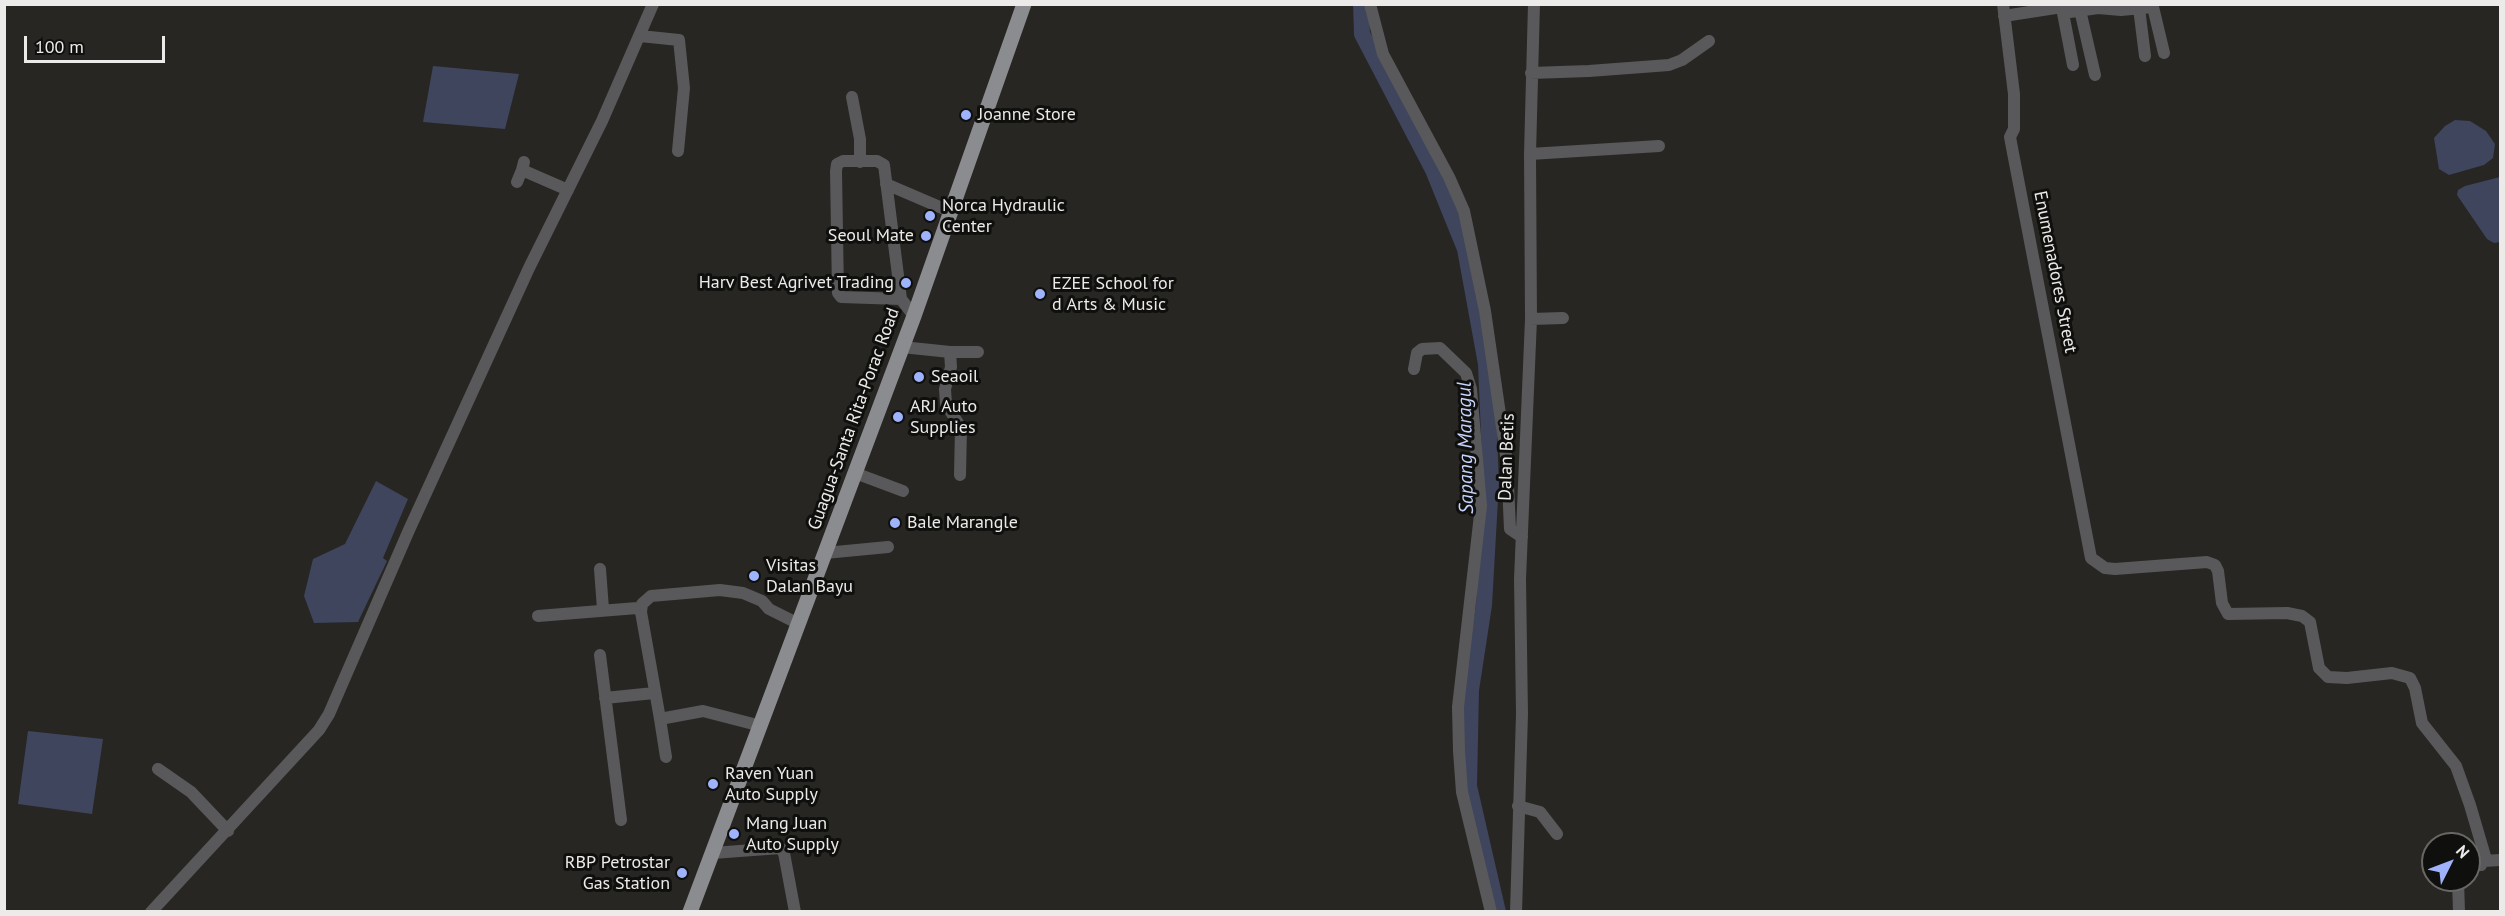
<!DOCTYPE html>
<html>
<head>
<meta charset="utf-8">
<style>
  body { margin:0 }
  #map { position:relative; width:2505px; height:916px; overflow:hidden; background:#272623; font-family:"PT Sans",sans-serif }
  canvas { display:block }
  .frame { position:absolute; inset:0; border:6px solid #edebe9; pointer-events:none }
  .north { position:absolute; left:2421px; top:832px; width:60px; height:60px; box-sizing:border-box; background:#0f0f0d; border:2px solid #686765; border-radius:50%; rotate:48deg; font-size:16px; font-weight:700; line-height:24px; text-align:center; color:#edebe9 }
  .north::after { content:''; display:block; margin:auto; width:21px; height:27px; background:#9fb3fd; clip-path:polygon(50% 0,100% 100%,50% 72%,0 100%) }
  .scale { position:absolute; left:24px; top:36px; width:141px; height:27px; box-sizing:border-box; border:3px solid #edebe9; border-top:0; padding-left:8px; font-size:18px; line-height:21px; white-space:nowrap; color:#edebe9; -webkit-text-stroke:4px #0f0f0d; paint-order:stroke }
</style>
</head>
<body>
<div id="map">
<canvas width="2505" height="916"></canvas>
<div class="frame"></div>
<div class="north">N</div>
<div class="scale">100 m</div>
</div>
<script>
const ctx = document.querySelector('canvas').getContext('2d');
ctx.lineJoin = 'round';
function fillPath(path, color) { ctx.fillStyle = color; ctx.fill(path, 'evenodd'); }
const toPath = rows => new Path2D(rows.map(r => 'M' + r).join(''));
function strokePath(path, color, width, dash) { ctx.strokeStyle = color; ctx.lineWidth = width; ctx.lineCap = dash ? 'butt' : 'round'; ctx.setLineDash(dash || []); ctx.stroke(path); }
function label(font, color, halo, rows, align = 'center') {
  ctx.font = font + ' "PT Sans",sans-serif'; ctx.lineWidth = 6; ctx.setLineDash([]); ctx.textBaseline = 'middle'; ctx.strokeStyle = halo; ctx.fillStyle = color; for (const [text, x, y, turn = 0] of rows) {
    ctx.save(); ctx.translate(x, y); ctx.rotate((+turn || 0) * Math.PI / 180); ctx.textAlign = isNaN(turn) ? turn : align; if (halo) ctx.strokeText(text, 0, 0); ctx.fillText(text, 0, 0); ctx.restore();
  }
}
const water = toPath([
  [433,66,519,74,505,129,423,122],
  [2455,120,2470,121,2486,131,2495,144,2493,158,2484,165,2449,175,2439,169,2434,138,2445,126],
  [2500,177,2500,242,2494,243,2487,239,2457,195,2458,190,2465,186],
  [376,481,408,499,383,558,387,561,358,622,314,623,304,596,313,559,345,544],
  [28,731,103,739,92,814,18,804]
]);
const river = toPath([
  [1361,4,1362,34,1433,170,1465,249,1486,364,1491,482,1484,605,1471,690,1469,786,1498,912]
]);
const minor = toPath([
  [1370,4,1383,54,1449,177,1464,211,1485,311,1507,462,1510,529,1522,537],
  [2003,4,2014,94,2014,129,2010,137,2013,153,2091,558,2105,568,2115,569,2207,562,2215,565,2218,571,2222,603,2228,614,2287,613,2302,616,2310,622,2319,668,2328,677,2347,678,2392,673,2410,678,2415,688,2422,723,2456,766,2470,805,2485,856,2481,865,2469,866],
  [2062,4,2063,13,2098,8,2121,10,2153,7,2164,53],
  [2139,8,2145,56],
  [2080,10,2095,75],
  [2063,13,2073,65],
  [2004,16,2062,7],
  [640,36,679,40,684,88,678,151],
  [1531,73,1589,71,1669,65,1682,60,1709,41],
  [852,97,860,139,860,162],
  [1530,154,1659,146],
  [524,162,522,170,568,190],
  [517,182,522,170],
  [886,184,949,211],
  [901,299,841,297,838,293,836,171,837,164,843,161,877,161,884,165,901,299,914,316],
  [1531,319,1563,318],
  [902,347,950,352,978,352],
  [950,352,951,367,945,389,946,404,961,428,960,475],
  [1414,369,1417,353,1422,349,1440,348,1466,373,1471,389,1481,506,1458,707,1459,751,1462,792,1491,912],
  [855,473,903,491],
  [825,553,888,547],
  [600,569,603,609],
  [641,612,642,604,651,596,720,590,743,593,762,601,769,609,799,624],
  [538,616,637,608,641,612,660,719,703,711,761,726],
  [600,655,621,820],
  [605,698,654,693],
  [660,719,666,757],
  [158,769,191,792,228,831],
  [1518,806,1540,812,1557,834],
  [713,853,780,848,784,853,795,912],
  [2484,861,2500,860],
  [2458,880,2459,912],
  [151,912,319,730,329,714,409,530,529,268,602,121,653,4],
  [1516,912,1522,714,1520,579,1531,319,1530,154,1534,4]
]);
const major = toPath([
  [690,912,914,316,1024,4]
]);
const markers = [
  [966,115,6,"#9fb3fd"],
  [930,216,6,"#9fb3fd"],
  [926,236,6,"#9fb3fd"],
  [906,283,6,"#9fb3fd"],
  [1040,294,6,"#9fb3fd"],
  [919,377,6,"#9fb3fd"],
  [898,417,6,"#9fb3fd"],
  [895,523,6,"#9fb3fd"],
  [754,576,6,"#9fb3fd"],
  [713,784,6,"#9fb3fd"],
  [734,834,6,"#9fb3fd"],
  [682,873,6,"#9fb3fd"]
];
const poiNames = [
  ["Joanne Store",978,115],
  ["Norca Hydraulic",942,206],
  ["Center",942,227],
  ["Seoul Mate",914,236,"right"],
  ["Harv Best Agrivet Trading",894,283,"right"],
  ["EZEE School for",1052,284],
  ["d Arts & Music",1052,305],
  ["Seaoil",931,377],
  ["ARJ Auto",910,407],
  ["Supplies",910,428],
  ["Bale Marangle",907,523],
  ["Visitas",766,566],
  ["Dalan Bayu",766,587],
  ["Raven Yuan",725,774],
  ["Auto Supply",725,795],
  ["Mang Juan",746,824],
  ["Auto Supply",746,845],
  ["RBP Petrostar",670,863,"right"],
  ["Gas Station",670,884,"right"]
];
const streetNames = [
  ["Enumenadores Street",2055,272,79],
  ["Guagua-Santa Rita-Porac Road",854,419,-70],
  ["Dalan Betis",1507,457,-88]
];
const waterNames = [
  ["Sapang Maragul",1466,448,-91]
];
fillPath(water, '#3e455d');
strokePath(river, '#3e455d', 16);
strokePath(minor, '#59595b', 12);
strokePath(major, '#8b8c90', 15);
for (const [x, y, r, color] of markers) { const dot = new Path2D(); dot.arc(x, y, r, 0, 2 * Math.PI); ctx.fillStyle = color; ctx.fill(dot); strokePath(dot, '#0f0f0d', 2); }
label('18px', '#edebe9', '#0f0f0d', poiNames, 'left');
label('18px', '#edebe9', '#0f0f0d', streetNames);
label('italic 20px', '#c7d3fc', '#0f0f0d', waterNames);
</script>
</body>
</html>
